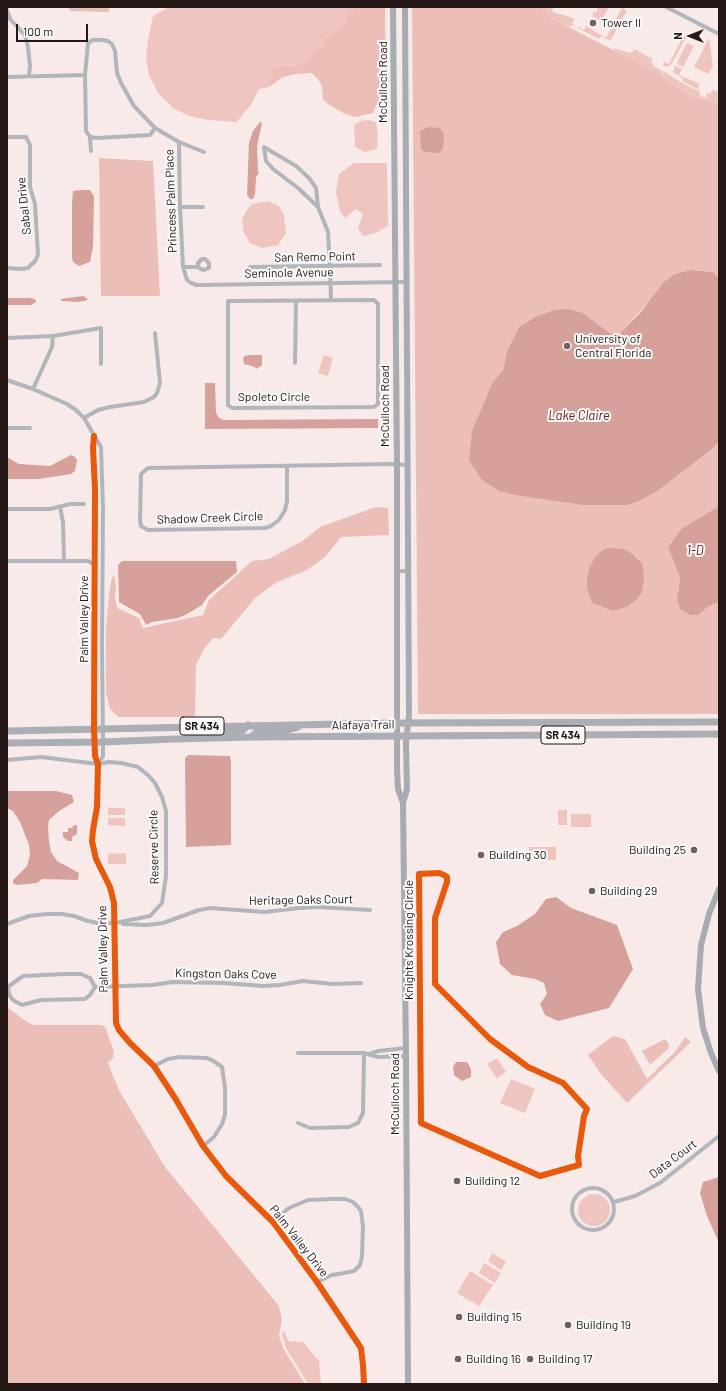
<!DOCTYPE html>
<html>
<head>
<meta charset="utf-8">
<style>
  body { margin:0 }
  #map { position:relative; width:726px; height:1391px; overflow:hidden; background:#f8eae8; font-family:Barlow,sans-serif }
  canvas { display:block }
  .frame { position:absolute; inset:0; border:8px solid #251715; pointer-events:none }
  .north { position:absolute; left:670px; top:16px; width:40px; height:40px; -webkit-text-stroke:3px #f9f9f9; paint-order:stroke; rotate:270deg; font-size:11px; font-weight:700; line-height:16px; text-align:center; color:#251715 }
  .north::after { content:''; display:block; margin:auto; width:14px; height:18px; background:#251715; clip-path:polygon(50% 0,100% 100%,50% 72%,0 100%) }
  .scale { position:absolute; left:16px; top:24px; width:72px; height:18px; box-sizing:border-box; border:2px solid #251715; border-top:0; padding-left:5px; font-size:12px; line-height:14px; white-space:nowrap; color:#251715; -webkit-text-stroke:3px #f9f9f9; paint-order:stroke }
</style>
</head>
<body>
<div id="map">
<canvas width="726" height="1391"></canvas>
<div class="frame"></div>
<div class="north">N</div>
<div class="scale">100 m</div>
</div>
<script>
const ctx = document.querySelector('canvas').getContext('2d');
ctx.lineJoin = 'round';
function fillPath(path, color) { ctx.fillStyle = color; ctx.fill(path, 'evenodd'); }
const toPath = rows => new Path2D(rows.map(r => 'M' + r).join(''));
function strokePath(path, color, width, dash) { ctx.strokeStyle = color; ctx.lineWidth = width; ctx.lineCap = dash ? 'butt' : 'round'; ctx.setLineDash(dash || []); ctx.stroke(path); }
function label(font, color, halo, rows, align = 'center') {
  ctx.font = font + ' Barlow,sans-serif'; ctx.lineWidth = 4; ctx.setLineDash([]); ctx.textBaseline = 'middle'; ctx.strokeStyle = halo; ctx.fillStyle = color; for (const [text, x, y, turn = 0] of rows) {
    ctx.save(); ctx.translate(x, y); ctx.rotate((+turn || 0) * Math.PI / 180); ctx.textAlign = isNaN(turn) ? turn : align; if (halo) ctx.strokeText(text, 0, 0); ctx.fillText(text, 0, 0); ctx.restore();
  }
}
const green = toPath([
  [169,7,355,7,348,14,346,21,324,39,322,46,319,46,312,52,308,60,299,65,289,65,272,68,269,87,259,89,252,103,235,124,235,122,208,120,189,116,173,108,158,93,149,75,146,57,148,40,153,16],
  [541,7,554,7,552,11,561,15,562,14,574,19,572,24,576,27,571,25,570,27,553,19],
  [597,7,609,7,601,21,592,16,594,12,597,12],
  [622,8,627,10,611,40,606,39,601,36,599,39,578,28,579,27,584,30,586,26,606,38],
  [683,36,686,38,671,65,666,67,663,65,664,62,669,64],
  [709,38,713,67,708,74,694,67],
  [687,43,694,46,683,67,678,64,677,62],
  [615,48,629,53,629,52,632,53,634,49,653,59,651,62,653,64,653,66,664,72,661,76,614,50],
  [675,66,682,69,679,75,700,84,698,88,702,91,682,81,683,79,673,72],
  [665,72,680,82,700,92,700,96,707,98,706,93,710,94,713,90,719,93,719,103,692,97,662,76],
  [368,120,376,122,378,134,377,149,365,152,355,147,354,125,360,121],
  [354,163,387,163,388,226,376,233,363,236,358,228,363,214,356,209,345,218,340,212,336,192,339,174],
  [268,201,279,206,284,215,286,233,278,245,262,248,250,243,244,233,242,220,246,211,252,204],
  [324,355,333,358,328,376,318,373],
  [108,808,125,808,125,815,108,815],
  [558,810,567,810,567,825,558,825],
  [571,814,591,814,591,827,571,827],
  [108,818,125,818,125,826,108,825],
  [529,847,556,847,556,860,530,860],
  [126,853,126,864,108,864,108,854],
  [497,1058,506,1072,497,1079,487,1064],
  [511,1079,535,1089,525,1113,500,1103],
  '578 1210a16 16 0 1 1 32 0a16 16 0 1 1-32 0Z',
  [492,1253,506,1262,501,1270,488,1261],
  [484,1263,501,1273,495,1283,479,1273],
  [470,1271,493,1285,479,1306,457,1293],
  [283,1330,289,1341,303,1342,319,1361,321,1384,308,1384,286,1348,282,1335]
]);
const forest = toPath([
  [69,7,109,7,109,12,69,11],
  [355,7,385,7,386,96,382,102,376,105,373,113,355,117,345,114,328,104,323,100,322,87,318,79,312,73,296,74,283,77,269,87,272,68,279,66,299,65,308,60,312,52,319,46,322,46,324,39,346,21,348,14],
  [412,7,541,7,553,19,656,72,692,97,719,103,719,278,713,272,690,270,675,274,618,335,611,334,583,313,535,317,519,327,507,351,503,370,492,383,472,431,659,490,711,450,719,442,719,506,681,529,668,547,680,578,677,599,680,609,690,615,698,615,709,606,719,602,719,714,418,714],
  [624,549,631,553,642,563,587,588,587,577,589,569],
  [99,158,153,161,160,296,101,296],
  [376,507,388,508,389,535,341,537,325,557,307,570,277,582,256,597,221,639,213,638,204,649,196,665,195,717,118,717,110,709,106,692,106,627,110,587,112,578,114,575,116,586,115,597,117,608,139,618,143,628,203,615,209,600,252,561,269,559,304,540,320,527],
  [7,1007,24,1020,33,1025,100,1025,104,1026,106,1029,114,1052,113,1058,108,1063,113,1076,120,1092,165,1167,279,1306,282,1320,279,1335,283,1348,305,1384,7,1384],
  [613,1036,625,1039,647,1079,675,1052,685,1037,691,1042,627,1103,601,1074,588,1055],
  [665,1039,669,1044,668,1049,651,1064,649,1063,642,1051]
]);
const water = toPath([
  [260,122,262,123,257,146,258,171,259,173,256,177,255,194,253,199,250,199,247,195,249,142,253,131],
  [429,127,440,128,444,134,443,149,439,153,425,152,421,150,420,131],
  [82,190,90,190,94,196,93,247,90,262,79,266,73,262,72,258,72,204,73,191],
  [690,270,713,272,719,278,719,442,711,450,659,490,639,501,627,505,583,505,515,495,499,491,482,480,469,460,472,431,492,383,503,370,507,351,519,327,535,317,554,310,568,309,583,313,611,334,618,335,641,312,664,282,675,274],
  [83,296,88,299,85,301,76,302,62,301,60,299],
  [7,298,29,298,35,299,36,302,31,305,7,305],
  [249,355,262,355,262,364,261,366,256,369,255,367,244,364,243,359,244,356],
  [205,383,215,383,216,413,219,418,224,420,378,419,378,428,205,429],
  [71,455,75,457,77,460,75,471,71,474,39,479,7,479,7,457,19,464,50,466],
  [719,506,719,602,709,606,698,615,690,615,680,609,678,603,677,599,680,578,668,547,681,529],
  [608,548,624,549,631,553,642,563,644,577,642,592,636,600,628,606,613,611,592,603,587,588,587,577,589,569,595,557,603,550],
  [122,561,236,561,237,572,208,596,202,605,187,614,178,618,152,622,146,625,140,614,119,602,118,565],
  [188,755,230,756,231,763,231,845,186,847,185,758],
  [7,791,56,791,72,795,74,802,59,811,49,820,48,827,49,841,51,852,57,861,79,873,78,880,42,879,37,883,17,885,13,883,13,880,27,866,30,855,29,845,20,822,13,811,7,808],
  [74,825,77,825,77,834,72,837,72,841,68,841,63,837,63,832,68,832,68,828,72,828],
  [556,897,571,908,617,925,633,969,609,1008,558,1021,545,1015,540,1004,547,994,544,983,535,979,512,975,500,964,496,942,503,932,517,926,535,914,546,899],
  [456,1062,467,1062,471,1069,471,1077,462,1081,454,1075,453,1067],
  [719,1177,719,1243,707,1216,700,1193,703,1182]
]);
const street = toPath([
  [666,7,719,34],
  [7,10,10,19,25,35,28,47,30,66,29,76],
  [7,77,85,75],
  [7,137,26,137,30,145,30,187,35,204,38,255,35,261,28,268,21,269,7,268],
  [90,137,86,131,85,75,88,43,93,40,102,40,108,41,112,44,115,51,117,73,121,83,134,106,155,128,179,142,204,152],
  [179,142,180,207,183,267,198,267,201,269,204,270,209,268,209,263,205,259,202,259,198,263,198,267],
  [91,151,90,137,97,138,150,135,155,128],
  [180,207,203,207],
  [318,207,298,188,273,169,266,161,264,147,296,166,309,178,316,188,318,207,328,232,330,267,331,300],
  [183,267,187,280,191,283,197,285,407,282],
  [250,267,380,265],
  [374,300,378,304,378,404,374,407,232,408,228,405,228,301,374,300],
  [7,338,53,336,101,328,101,364],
  [295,363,296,301],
  [7,380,33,389,67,404,76,410,84,418,101,447,103,508,102,645,103,742,103,756,98,764],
  [33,389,52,347,53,336],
  [84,418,98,410,110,407,144,402,154,397,157,393,160,383,155,333],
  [7,428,30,428],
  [94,436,93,448,95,489,94,728,95,756,98,764,97,807,93,830,92,841,96,859,110,887,114,903,116,1023,119,1030,130,1043,154,1066,175,1098,203,1146,226,1176,273,1222,317,1282,361,1348,363,1365,364,1384],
  [287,466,287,501,285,510,279,520,271,526,265,528,148,530,141,526,140,520,141,474,148,468,390,464,408,465],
  [60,507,63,522,64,561],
  [7,509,50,509,70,504,84,504],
  [7,561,88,561,95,565],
  [397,571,409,571],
  [7,760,41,757,98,764,109,762,121,763,138,767,149,776,155,783,162,797,166,811,166,876,162,903,150,916,115,923,98,923,88,921,74,916,62,914,47,914,29,916,7,924],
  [439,873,444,875,447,877,447,882,435,918,435,984,490,1039,528,1067,563,1083,587,1109,584,1116,578,1156,579,1165,540,1176,421,1123,419,874,439,873],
  [123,924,147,925,163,923,199,910,210,908,265,912,299,908,317,907,370,910],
  [64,974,81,974,90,978,95,987,90,995,85,999,41,1000,22,1005,13,1000,10,996,8,991,9,986,23,976,64,974],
  [95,987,152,985,173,982,224,983,263,986,280,985,303,981,333,984,361,983],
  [298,1053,364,1053,378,1057,406,1056],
  [369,1054,378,1051,406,1048],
  [154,1066,168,1059,180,1057,206,1058,212,1060,222,1067,225,1088,225,1115,222,1124,214,1137,203,1146],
  [298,1123,310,1128,349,1127,358,1123,363,1113,364,1053],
  '572 1209a21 21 0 1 1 42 0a21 21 0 1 1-42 0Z',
  [614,1202,635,1196,660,1183,719,1136],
  [273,1222,289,1208,308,1200,331,1199,345,1199,353,1202,358,1207,361,1211,363,1227,362,1256,360,1265,354,1271,344,1273,332,1275,317,1282]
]);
const secondary = toPath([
  [393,7,397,464,397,770,398,789,403,803],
  [405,7,409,715,406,743,407,789,403,803,406,1056,408,1384],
  [719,889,709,914,701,945,698,989,703,1028,711,1053,719,1071]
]);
const primary = toPath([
  [7,731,390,723,719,722],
  [187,736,200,732,237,732,243,730,248,725],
  [251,737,257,732,283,731,298,727],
  [7,743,103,742,175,739,251,737,719,734]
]);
const cycleway = toPath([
  [94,436,93,448,95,489,94,728,95,756,98,764,97,807,93,830,92,841,96,859,110,887,114,903,116,1023,119,1030,130,1043,154,1066,175,1098,203,1146,226,1176,273,1222,317,1282,361,1348,363,1365,364,1384],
  [439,873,444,875,447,877,447,882,435,918,435,984,490,1039,528,1067,563,1083,587,1109,584,1116,578,1156,579,1165,540,1176,421,1123,419,874,439,873]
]);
const markers = [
  [593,23,4,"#6f615f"],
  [567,346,4,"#6f615f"],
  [694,850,4,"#6f615f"],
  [481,855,4,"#6f615f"],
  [592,891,4,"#6f615f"],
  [457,1181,4,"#6f615f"],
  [459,1317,4,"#6f615f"],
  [568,1325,4,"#6f615f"],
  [458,1359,4,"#6f615f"],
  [530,1359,4,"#6f615f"]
];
const shields = [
  [202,726,44],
  [563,735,44]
];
const shieldNames = [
  ["SR 434",202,726],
  ["SR 434",563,735]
];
const poiNames = [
  ["Tower II",601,23],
  ["University of",575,339],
  ["Central Florida",575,353],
  ["Building 25",686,850,"right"],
  ["Building 30",489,855],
  ["Building 29",600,891],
  ["Building 12",465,1181],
  ["Building 15",467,1317],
  ["Building 19",576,1325],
  ["Building 16",466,1359],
  ["Building 17",538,1359]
];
const streetNames = [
  ["McCulloch Road",383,82,-90],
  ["Princess Palm Place",171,201,-92],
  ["Sabal Drive",24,206,-96],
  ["San Remo Point",315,257,-1],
  ["Seminole Avenue",289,273,-1],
  ["Spoleto Circle",274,397],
  ["McCulloch Road",385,406,-90],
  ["Shadow Creek Circle",210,518,-2],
  ["Palm Valley Drive",84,619,-90],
  ["Alafaya Trail",363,725,-1],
  ["Reserve Circle",154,847,-91],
  ["Heritage Oaks Court",301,900,-1],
  ["Knights Krossing Circle",409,940,-90],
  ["Palm Valley Drive",103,949,-91],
  ["Kingston Oaks Cove",226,974,1],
  ["McCulloch Road",395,1094,-90],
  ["Data Court",673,1159,-37],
  ["Palm Valley Drive",299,1241,52]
];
const waterNames = [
  ["Lake Claire",579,416],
  ["1-D",695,551]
];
fillPath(green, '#efc5bf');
fillPath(forest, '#ebbfb8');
fillPath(water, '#d5a19a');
strokePath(street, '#b1b6bc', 4);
strokePath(secondary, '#a6acb2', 6);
strokePath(primary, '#abaeb4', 7);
strokePath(cycleway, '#e8590c', 6);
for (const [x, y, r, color] of markers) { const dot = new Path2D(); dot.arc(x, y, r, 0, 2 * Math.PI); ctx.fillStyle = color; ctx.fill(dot); strokePath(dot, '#f9f9f9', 1.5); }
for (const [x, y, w] of shields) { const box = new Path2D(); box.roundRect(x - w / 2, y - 9, w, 18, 3); ctx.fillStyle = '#f9f9f9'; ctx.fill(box); strokePath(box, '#251715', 1); }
label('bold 11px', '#251715', null, shieldNames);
label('12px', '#251715', '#f9f9f9', poiNames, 'left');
label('12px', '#251715', '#f9f9f9', streetNames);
label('italic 13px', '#671610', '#f9f9f9', waterNames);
</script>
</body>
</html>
